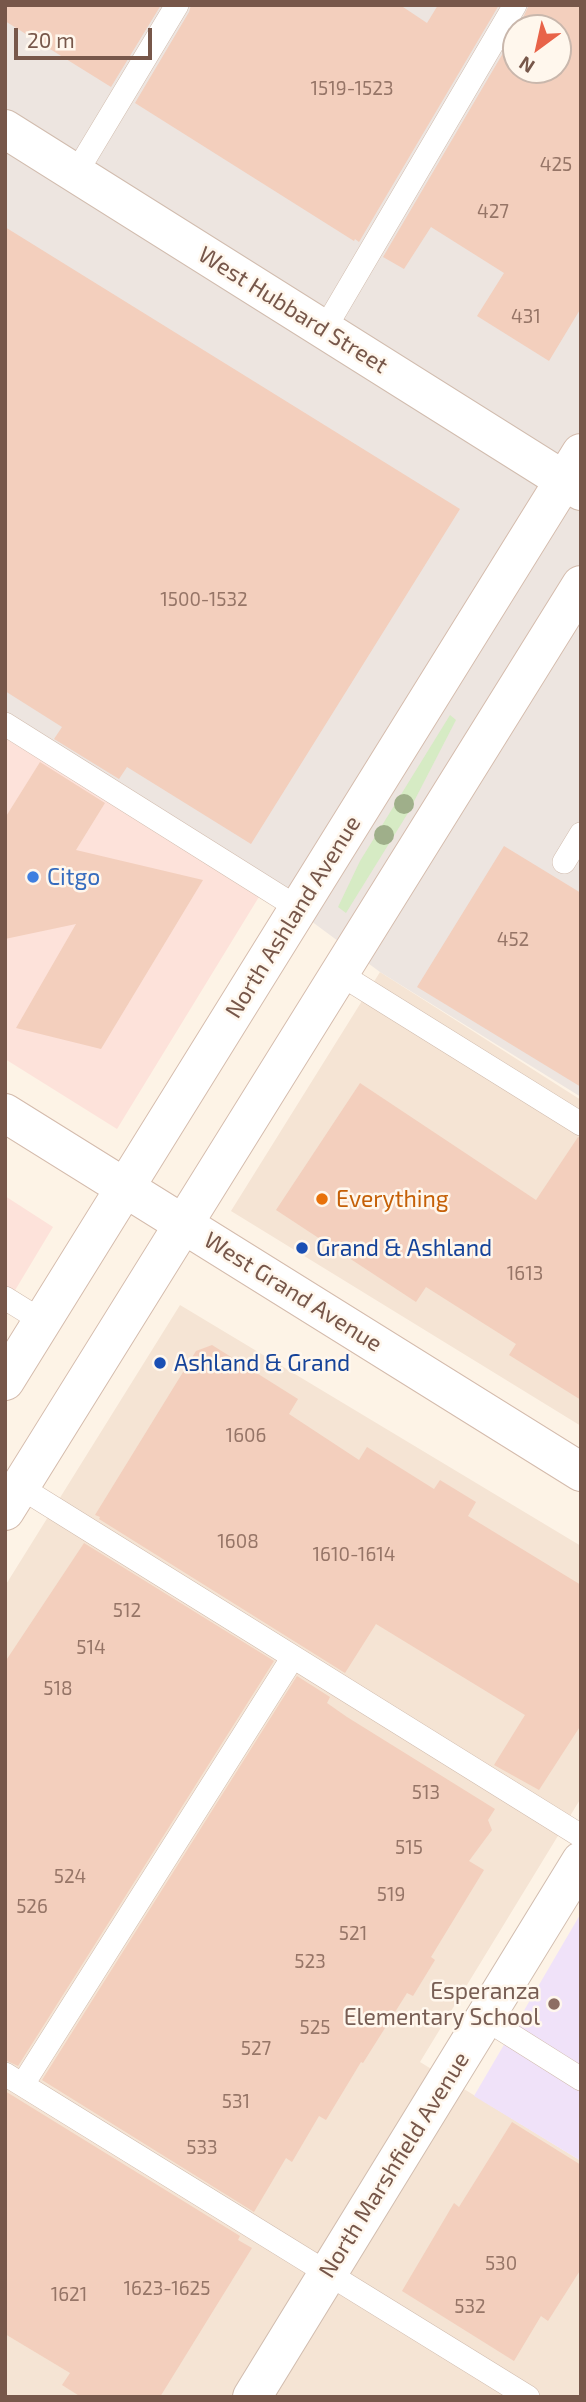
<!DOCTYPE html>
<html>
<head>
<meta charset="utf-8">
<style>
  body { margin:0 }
  #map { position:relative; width:586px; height:2402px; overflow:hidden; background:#fdf3e6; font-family:"Exo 2",sans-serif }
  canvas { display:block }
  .frame { position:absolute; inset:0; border:7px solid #77574a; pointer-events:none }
  .north { position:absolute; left:502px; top:14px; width:70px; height:70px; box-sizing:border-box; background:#fff7ed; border:2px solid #c9b7ac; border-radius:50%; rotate:213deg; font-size:19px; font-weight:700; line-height:28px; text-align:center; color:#77574a }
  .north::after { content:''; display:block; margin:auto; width:24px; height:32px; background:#e86349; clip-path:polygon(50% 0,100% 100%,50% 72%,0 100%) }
  .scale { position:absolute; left:14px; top:28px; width:138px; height:32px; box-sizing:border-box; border:4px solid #77574a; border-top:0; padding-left:9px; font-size:21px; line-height:24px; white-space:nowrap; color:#77574a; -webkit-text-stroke:5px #fff7ed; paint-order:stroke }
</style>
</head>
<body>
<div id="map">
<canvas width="586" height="2402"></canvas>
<div class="frame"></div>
<div class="north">N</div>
<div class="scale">20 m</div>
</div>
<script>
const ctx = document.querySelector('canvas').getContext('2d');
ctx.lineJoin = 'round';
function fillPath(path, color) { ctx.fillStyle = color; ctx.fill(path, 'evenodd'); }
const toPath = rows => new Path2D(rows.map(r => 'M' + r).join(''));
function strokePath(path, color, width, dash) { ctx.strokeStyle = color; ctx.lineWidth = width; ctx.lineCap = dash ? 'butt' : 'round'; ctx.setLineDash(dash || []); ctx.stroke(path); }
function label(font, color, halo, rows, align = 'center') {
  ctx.font = font + ' "Exo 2",sans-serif'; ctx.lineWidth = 5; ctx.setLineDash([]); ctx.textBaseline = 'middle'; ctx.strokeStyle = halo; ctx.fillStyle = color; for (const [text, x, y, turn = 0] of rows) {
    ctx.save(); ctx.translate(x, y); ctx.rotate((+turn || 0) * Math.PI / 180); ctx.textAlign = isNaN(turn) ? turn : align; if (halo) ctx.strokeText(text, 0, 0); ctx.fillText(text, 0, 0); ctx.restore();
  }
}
const residential = toPath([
  [380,972,581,1100,581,1426,231,1211],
  [180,1305,581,1546,581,1798,420,2062,581,2161,581,2397,5,2397,5,1586]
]);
const commercial = toPath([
  [5,724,265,887,117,1129,5,1059],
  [5,1196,53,1227,5,1307]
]);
const industrial = toPath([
  [5,5,581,5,581,1097,380,972,265,887,5,723],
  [516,28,558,28,558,70,516,70]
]);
const education = toPath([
  [581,1913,581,2161,474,2096]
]);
const green = toPath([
  [450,715,456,720,408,813,346,913,338,907,360,861]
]);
const building = toPath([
  [5,5,161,5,111,87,5,21],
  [191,5,400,5,427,23,438,5,499,5,359,242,355,239,354,241,135,103,189,12],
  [529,5,581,5,581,308,549,361,477,316,504,273,431,227,404,269,383,257,516,31,516,70,558,70,558,28,518,28],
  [5,227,460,509,251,844,127,767,119,779,54,739,62,727,5,691],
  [40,762,105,803,76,850,203,880,101,1049,16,1028,76,924,5,939,5,818],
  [504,846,581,893,581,1087,417,987],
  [360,1083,536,1200,578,1137,581,1138,581,1400,509,1355,516,1344,426,1287,416,1302,276,1210],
  [212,1345,298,1399,289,1414,359,1460,367,1447,434,1489,440,1480,476,1502,468,1516,581,1585,581,1725,539,1790,494,1765,525,1715,376,1624,345,1673,99,1519,100,1517,95,1515,196,1351],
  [84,1543,274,1661,18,2066,5,2060,5,1662],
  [297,1676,330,1697,327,1703,347,1717,495,1809,488,1820,492,1830,469,1861,484,1870,431,1957,435,1960,413,1996,407,1993,363,2063,361,2062,326,2120,319,2116,292,2162,286,2158,254,2212,42,2080],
  [5,2091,240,2236,238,2240,252,2248,160,2397,81,2397,62,2385,70,2373,5,2334],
  [512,2122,581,2165,581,2269,548,2321,541,2316,514,2361,402,2291,454,2203,459,2207]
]);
const service = toPath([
  [76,173,177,5],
  [324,330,515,5],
  [5,724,298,908],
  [564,862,581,834],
  [340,974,581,1124],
  [5,1298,42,1321],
  [20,1487,581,1836],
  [484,2018,581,2079],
  [5,2074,528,2397],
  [23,2084,293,1657]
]);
const minor = toPath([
  [252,2397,581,1861]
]);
const tertiary = toPath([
  [5,129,581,491]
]);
const secondary = toPath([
  [5,1113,581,1472],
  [5,1381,581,453],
  [5,1511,581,585]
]);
const trees = [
  [404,804],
  [384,835]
];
const markers = [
  [33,877,7,"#3f7fe0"],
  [322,1199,7,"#e8710a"],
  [302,1248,7,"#1a4fb4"],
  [160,1363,7,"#1a4fb4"],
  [554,2004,7,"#8d6e63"]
];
const numberNames = [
  ["1519-1523",352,89],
  ["425",556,165],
  ["427",493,212],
  ["431",526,317],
  ["1500-1532",204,600],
  ["452",513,940],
  ["1613",525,1274],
  ["1606",246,1436],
  ["1608",238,1542],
  ["1610-1614",354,1555],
  ["512",127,1611],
  ["514",91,1648],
  ["518",58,1689],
  ["513",426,1793],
  ["515",409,1848],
  ["524",70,1877],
  ["519",391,1895],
  ["526",32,1907],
  ["521",353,1934],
  ["523",310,1962],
  ["525",315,2028],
  ["527",256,2049],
  ["531",236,2102],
  ["533",202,2148],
  ["530",501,2264],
  ["1623-1625",167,2289],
  ["1621",69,2295],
  ["532",470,2307]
];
const streetNames = [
  ["West Hubbard Street",293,310,32],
  ["North Ashland Avenue",293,917,-58],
  ["West Grand Avenue",293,1292,32],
  ["North Marshfield Avenue",394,2165,-58]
];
const shopNames = [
  ["Citgo",47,877]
];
const foodNames = [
  ["Everything",336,1199]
];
const transitNames = [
  ["Grand & Ashland",316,1248],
  ["Ashland & Grand",174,1363]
];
const educationNames = [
  ["Esperanza",540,1991],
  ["Elementary School",540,2017]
];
fillPath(residential, '#f5e4d4');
fillPath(commercial, '#fde2da');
fillPath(industrial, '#ede5e0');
fillPath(education, '#f0e2f9');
fillPath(green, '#d6ebc4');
fillPath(building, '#f3cfbd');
strokePath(service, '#d1bcae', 24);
strokePath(minor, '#d1bcae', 40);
strokePath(tertiary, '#d1bcae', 40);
strokePath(secondary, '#d4bbac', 40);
strokePath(service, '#fff', 23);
strokePath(minor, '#fff', 38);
strokePath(tertiary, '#fff', 38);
strokePath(secondary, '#fff', 38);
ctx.fillStyle = '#9faf8a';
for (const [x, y] of trees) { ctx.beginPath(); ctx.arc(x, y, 10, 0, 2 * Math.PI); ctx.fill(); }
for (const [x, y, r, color] of markers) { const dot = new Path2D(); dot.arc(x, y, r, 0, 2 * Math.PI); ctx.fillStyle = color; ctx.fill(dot); strokePath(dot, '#fff7ed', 2.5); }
label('19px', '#967567', null, numberNames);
label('23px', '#77574a', '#fff7ed', streetNames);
label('23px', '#366cbe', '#fff7ed', shopNames, 'left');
label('23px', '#c56008', '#fff7ed', foodNames, 'left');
label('23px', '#164399', '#fff7ed', transitNames, 'left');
label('23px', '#785e54', '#fff7ed', educationNames, 'right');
</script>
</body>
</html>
